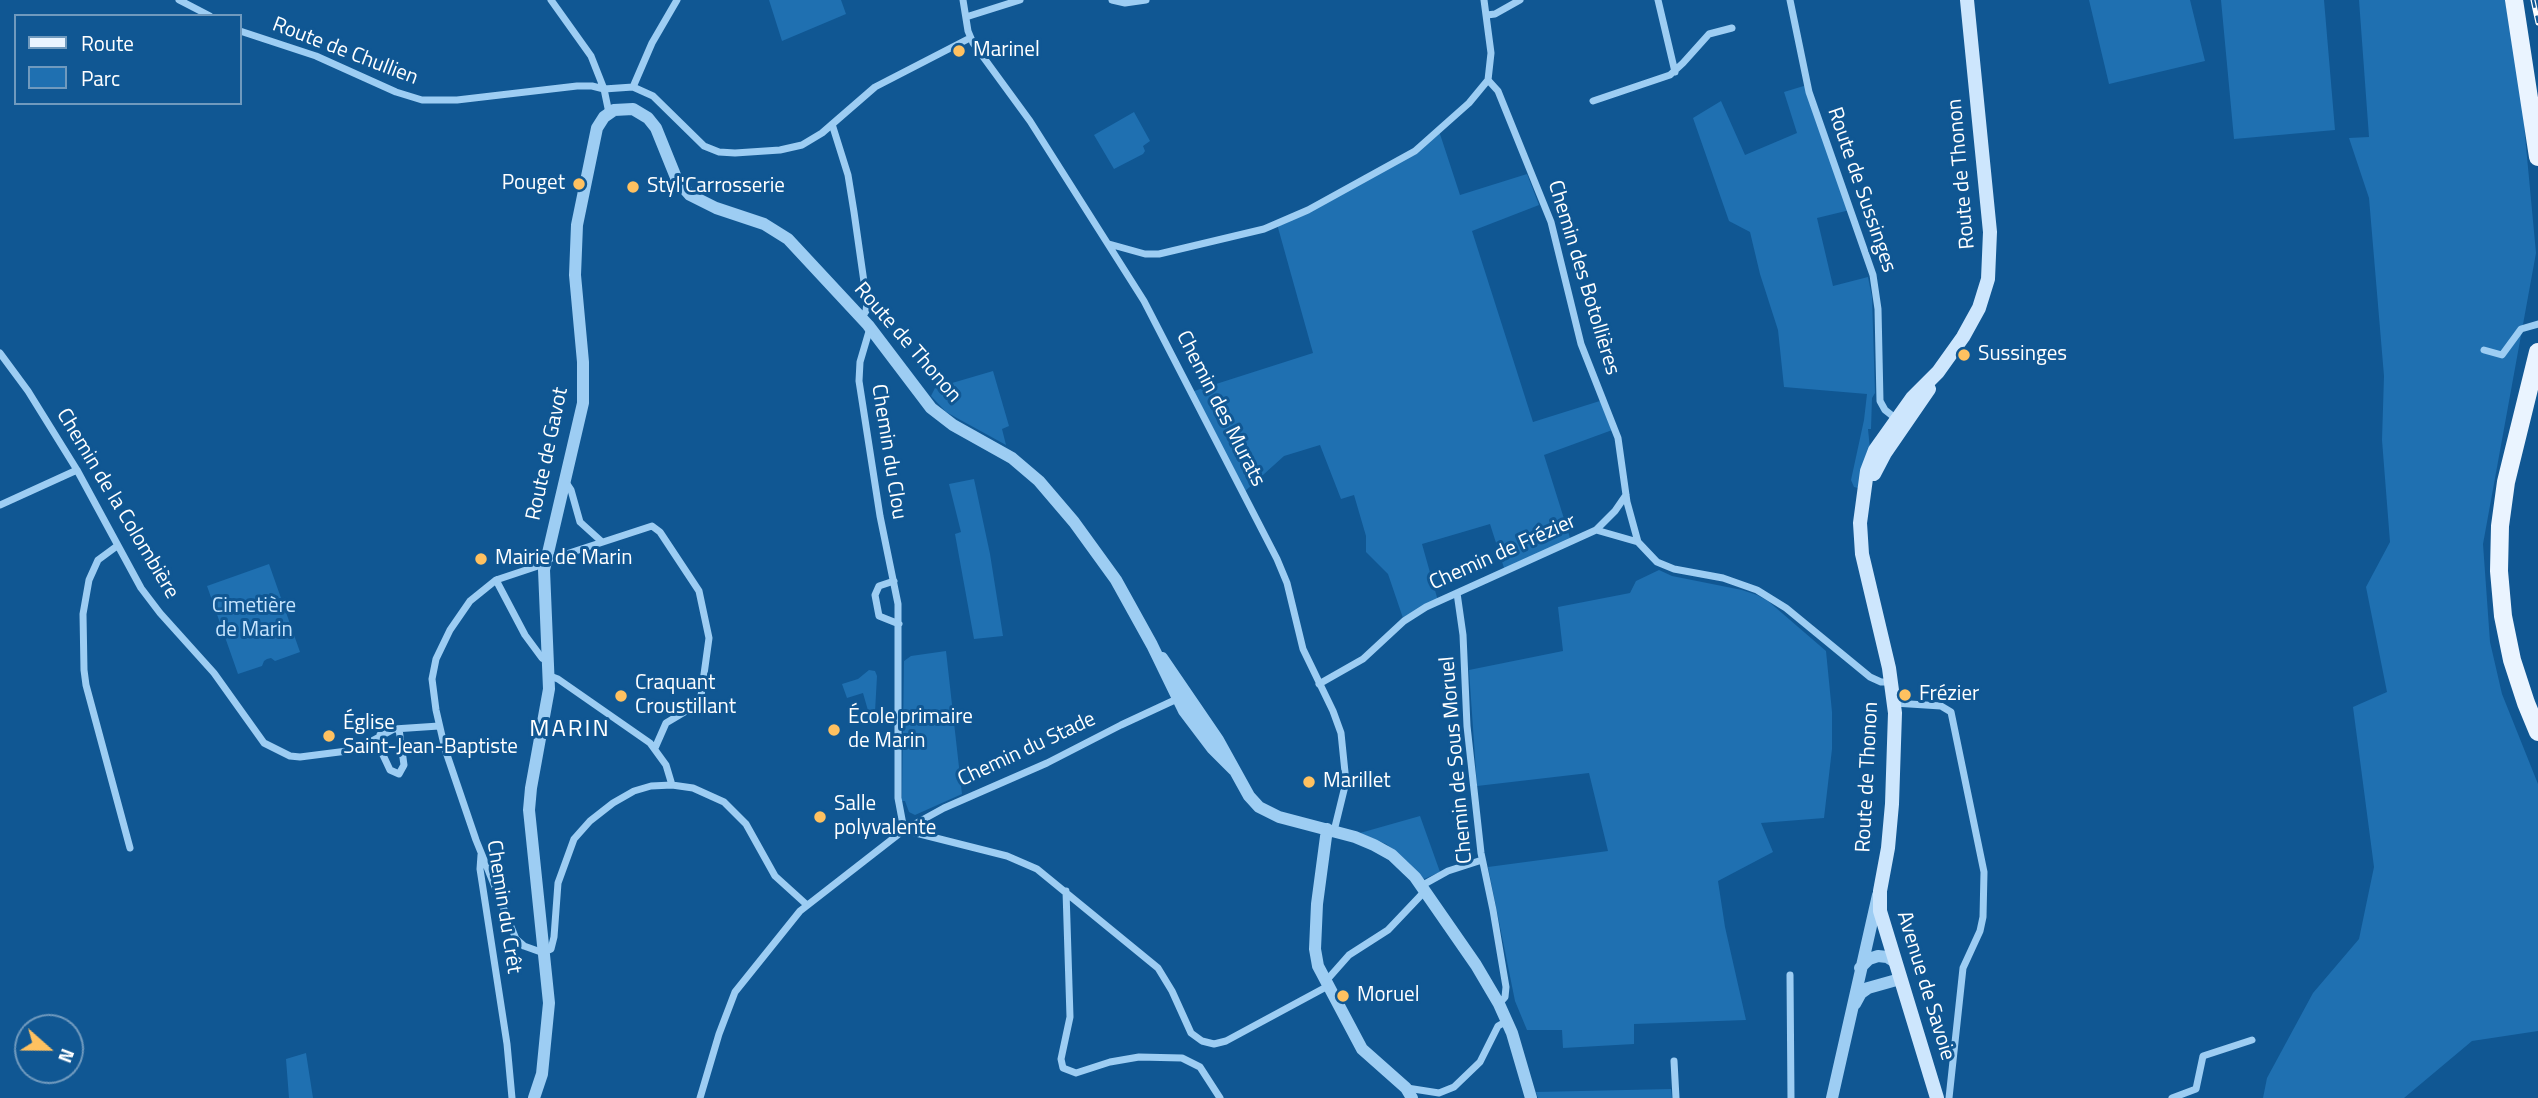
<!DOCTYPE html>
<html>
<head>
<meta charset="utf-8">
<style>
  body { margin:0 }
  #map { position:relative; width:2538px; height:1098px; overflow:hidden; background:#105793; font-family:"Titillium Web",sans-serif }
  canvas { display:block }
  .legend { position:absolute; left:14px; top:14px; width:228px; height:91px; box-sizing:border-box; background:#105793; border:2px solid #709abe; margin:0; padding:9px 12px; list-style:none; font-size:21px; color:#fff }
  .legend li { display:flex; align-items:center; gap:14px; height:35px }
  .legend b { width:35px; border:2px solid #709abe }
  .north { position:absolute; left:14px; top:1014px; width:70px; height:70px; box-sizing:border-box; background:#105793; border:2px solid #709abe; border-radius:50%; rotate:111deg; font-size:19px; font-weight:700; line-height:28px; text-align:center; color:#fff }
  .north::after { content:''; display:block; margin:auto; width:24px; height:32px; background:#ffc160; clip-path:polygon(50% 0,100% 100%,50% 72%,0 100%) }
</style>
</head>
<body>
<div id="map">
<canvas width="2538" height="1098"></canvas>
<ul class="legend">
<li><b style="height:9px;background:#eaf4ff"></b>Route</li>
<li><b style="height:19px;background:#1f70b1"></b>Parc</li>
</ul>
<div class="north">N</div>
</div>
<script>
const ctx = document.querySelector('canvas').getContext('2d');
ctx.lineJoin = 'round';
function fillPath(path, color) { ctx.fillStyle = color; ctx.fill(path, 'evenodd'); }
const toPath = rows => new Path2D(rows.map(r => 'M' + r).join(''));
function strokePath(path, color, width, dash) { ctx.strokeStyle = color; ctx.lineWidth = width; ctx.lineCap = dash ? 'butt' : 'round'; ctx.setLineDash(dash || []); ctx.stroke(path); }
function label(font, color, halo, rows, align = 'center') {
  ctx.font = font + ' "Titillium Web",sans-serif'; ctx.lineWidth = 6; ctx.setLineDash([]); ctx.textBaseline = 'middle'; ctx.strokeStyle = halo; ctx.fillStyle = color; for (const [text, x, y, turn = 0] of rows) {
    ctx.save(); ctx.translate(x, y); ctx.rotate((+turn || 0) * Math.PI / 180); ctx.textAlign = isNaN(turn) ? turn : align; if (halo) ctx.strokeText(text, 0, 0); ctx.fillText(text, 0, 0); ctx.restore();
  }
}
const green = toPath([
  [769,0,841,0,846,14,782,41],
  [2089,0,2190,0,2205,61,2109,84],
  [2221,0,2324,0,2335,130,2234,139],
  [2359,0,2505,0,2520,82,2536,253,2483,544,2490,642,2502,694,2538,784,2538,1031,2472,1041,2404,1098,2263,1098,2267,1078,2313,993,2359,939,2374,867,2353,707,2387,692,2366,587,2390,542,2382,440,2384,376,2369,198,2349,138,2369,137],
  [1807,85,1850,210,1817,218,1833,286,1868,277,1872,297,1875,393,1872,398,1871,429,1868,429,1870,449,1861,484,1858,488,1854,487,1851,480,1864,420,1867,394,1784,387,1778,330,1760,274,1750,232,1729,221,1693,118,1721,101,1745,155,1797,133,1784,92],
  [1134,112,1150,141,1143,146,1145,151,1143,154,1114,169,1094,135],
  [1439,131,1460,195,1527,174,1539,205,1472,231,1533,422,1603,400,1615,429,1544,455,1571,541,1505,571,1490,524,1422,544,1438,601,1404,621,1388,574,1366,552,1366,536,1354,495,1341,499,1320,445,1284,456,1243,493,1191,392,1313,353,1277,224,1405,157],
  [993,371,1009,426,1002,429,1006,445,946,412,931,396,935,388],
  [974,479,990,554,1003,636,974,639,955,534,961,532,949,484],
  [269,564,300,652,275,661,271,658,267,659,264,661,262,666,238,674,207,586],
  [1659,570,1672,576,1742,590,1757,595,1768,601,1826,651,1832,712,1832,749,1824,818,1761,823,1773,852,1718,881,1725,927,1746,1020,1634,1024,1634,1044,1563,1048,1562,1030,1527,1030,1515,1001,1488,867,1608,851,1589,773,1477,786,1469,670,1563,651,1558,607,1630,593,1636,581],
  [946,651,962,794,915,815,909,812,905,801,902,801,904,661,911,656],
  [869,670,875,671,877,676,875,712,869,714,863,693,847,698,842,684,858,679],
  [1420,816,1440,872,1424,879,1398,853,1386,844,1360,833],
  [306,1053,313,1098,289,1098,286,1059],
  [1671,1089,1672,1098,1538,1098,1536,1092]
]);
const minor = toPath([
  [179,0,210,16],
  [551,0,591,56,604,89,609,113],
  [963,0,968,31,973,43,1030,121,1144,301,1277,559,1287,583,1303,649,1333,711,1341,733,1346,782,1334,831],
  [1112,0,1125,3,1146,0],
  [1658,0,1675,72],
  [1790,0,1809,92,1873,275,1878,309,1880,401,1885,410,1899,421],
  [1487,15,1495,14,1520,0],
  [966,17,1020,0],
  [240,31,316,56,396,92,422,100,457,100,577,86,592,86,604,89,633,87,653,96,704,146,719,152,735,153,780,150,802,145,822,133,875,87,970,38],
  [1488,80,1498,91,1551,222,1581,344,1618,438,1627,502,1638,542],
  [633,87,652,43,677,0],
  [1593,101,1670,75,1683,63,1709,34,1732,28],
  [832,124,848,175,854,212,867,303,866,311,861,319],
  [1109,244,1145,254,1159,254,1264,229,1308,210,1415,151,1469,103,1488,80,1491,53,1484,0],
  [870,328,860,362,859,381,880,516,898,604,898,798,904,830],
  [2484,350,2502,355,2521,329,2538,324],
  [0,353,28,391,77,470,141,588,160,613,214,673,264,743,290,756,300,757,355,750,394,729,439,726],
  [565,481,571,490,580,522,601,541],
  [0,505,77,470],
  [1596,530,1615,511,1626,495],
  [117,546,98,560,89,580,83,614,84,670,86,685,130,848],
  [546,558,554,558,652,526,660,532,699,591,709,638,701,696,693,707,666,723,655,748],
  [544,564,496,580,470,601,450,630,436,659,432,679,436,710,445,749,476,840,516,939,524,946,538,951,544,952,551,949,554,937,558,883,574,839,590,821,613,803,634,791,651,786,672,785,693,788,724,802,746,824,775,876,807,905],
  [496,580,525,635,542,658,548,661],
  [894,581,879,586,875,595,879,616,899,624],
  [1457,593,1463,635,1467,726,1481,853,1493,910,1506,987,1505,997,1499,1004],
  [550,676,558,679,650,743,666,765,672,785],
  [1319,684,1363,659,1404,621,1426,607,1596,530,1638,542,1657,562,1674,569,1723,578,1757,590,1786,608,1870,677,1881,682,1891,682],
  [1894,703,1941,706,1951,712,1984,872,1983,917,1980,931,1963,968,1949,1098],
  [380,735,383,755,390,770,399,774,404,765,399,729],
  [904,830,1007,856,1037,869,1158,968,1172,991,1191,1033,1202,1041,1214,1044,1226,1041,1328,986],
  [481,855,480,869,507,1044,512,1098],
  [1421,886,1448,871,1482,860],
  [1066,891,1070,1017,1061,1059,1063,1068,1076,1073,1110,1062,1139,1057,1182,1058,1200,1067,1220,1098],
  [1790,975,1791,1098],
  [1326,981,1349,955,1388,930,1425,891],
  [1674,1061,1676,1098],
  [1407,1088,1439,1093,1454,1087,1480,1062,1498,1026,1507,1021],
  [700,1098,719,1034,735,992,800,911,904,830,944,808,1047,763,1121,725,1177,699],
  [2172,1098,2196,1089,2203,1056,2252,1040]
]);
const tertiary = toPath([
  [1162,658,1218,740,1249,796,1259,807,1279,817,1355,837,1374,845,1392,855,1415,877,1476,965,1499,1004,1512,1033,1531,1098],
  [1327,829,1317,904,1315,949,1318,966,1362,1049,1406,1088,1412,1098],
  [1860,968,1869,959,1878,956,1887,957,1895,962],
  [1855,1004,1861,993,1868,988,1900,979],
  [534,1098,542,1074,549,1003,529,810,531,788,549,689,544,570,583,403,583,362,575,275,577,225,597,128,604,117,614,110,633,109,648,118,656,128,677,180,690,195,716,208,764,224,788,239,868,325,931,408,953,425,1012,458,1039,481,1074,522,1116,580,1152,645,1184,711,1212,748,1234,770],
  [1832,1098,1878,895]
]);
const secondary = toPath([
  [1874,474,1885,453,1929,389],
  [1937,1098,1880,911,1880,891,1888,848,1892,804,1895,713,1889,668,1862,554,1860,523,1867,471,1875,450,1912,398,1938,372,1963,337,1979,308,1988,279,1990,232,1967,0]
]);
const primary = toPath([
  [2514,0,2538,157],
  [2538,352,2506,482,2500,526,2499,571,2503,616,2512,660,2526,703,2538,732]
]);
const rail = toPath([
  [2533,0,2538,23]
]);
const markers = [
  [959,51,7,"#ffc160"],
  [579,184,7,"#ffc160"],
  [633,187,7,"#ffc160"],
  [1964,355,7,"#ffc160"],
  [481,559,7,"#ffc160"],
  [1905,695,7,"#ffc160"],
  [621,696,7,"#ffc160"],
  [834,730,7,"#ffc160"],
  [329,736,7,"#ffc160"],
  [1309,782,7,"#ffc160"],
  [820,817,7,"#ffc160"],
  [1343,996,7,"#ffc160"]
];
const poiNames = [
  ["Marinel",973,51],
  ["Pouget",565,184,"right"],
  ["Styl'Carrosserie",647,187],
  ["Sussinges",1978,355],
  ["Mairie de Marin",495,559],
  ["Craquant",635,684],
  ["Croustillant",635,708],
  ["Frézier",1919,695],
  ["École primaire",848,718],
  ["de Marin",848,742],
  ["Église",343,724],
  ["Saint-Jean-Baptiste",343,748],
  ["Marillet",1323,782],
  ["Salle",834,805],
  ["polyvalente",834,829],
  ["Moruel",1357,996]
];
const streetNames = [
  ["Route de Chullien",345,52,21],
  ["Route de Thonon",1962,174,-95],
  ["Route de Sussinges",1861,190,71],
  ["Chemin des Botollières",1583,278,73],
  ["Route de Thonon",907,343,49],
  ["Chemin des Murats",1220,409,63],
  ["Chemin du Clou",888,452,81],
  ["Route de Gavot",548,454,-78],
  ["Chemin de la Colombière",117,504,59],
  ["Chemin de Frézier",1503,553,-24],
  ["Chemin du Stade",1027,750,-25],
  ["Chemin de Sous Moruel",1457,760,-95],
  ["Route de Thonon",1868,777,-87],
  ["Chemin du Crêt",503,907,81],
  ["Avenue de Savoie",1925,986,73]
];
const parkNames = [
  ["Cimetière",254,607],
  ["de Marin",254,631]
];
const quarterNames = [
  ["MARIN",570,730]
];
fillPath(green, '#1f70b1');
strokePath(minor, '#9dcdf3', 7);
strokePath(tertiary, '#9dcdf3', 12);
strokePath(secondary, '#cde6fd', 14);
strokePath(primary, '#eaf4ff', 18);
strokePath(rail, '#fff', 5);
strokePath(rail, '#105793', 2.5, [8]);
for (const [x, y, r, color] of markers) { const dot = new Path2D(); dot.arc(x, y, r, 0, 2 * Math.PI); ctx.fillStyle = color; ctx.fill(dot); strokePath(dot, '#105793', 2.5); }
label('21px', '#fff', '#105793', poiNames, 'left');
label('21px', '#fff', '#105793', streetNames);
label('21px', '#c5e4fe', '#105793', parkNames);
ctx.letterSpacing = '2px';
label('24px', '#fff', '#105793', quarterNames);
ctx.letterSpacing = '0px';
</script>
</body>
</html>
